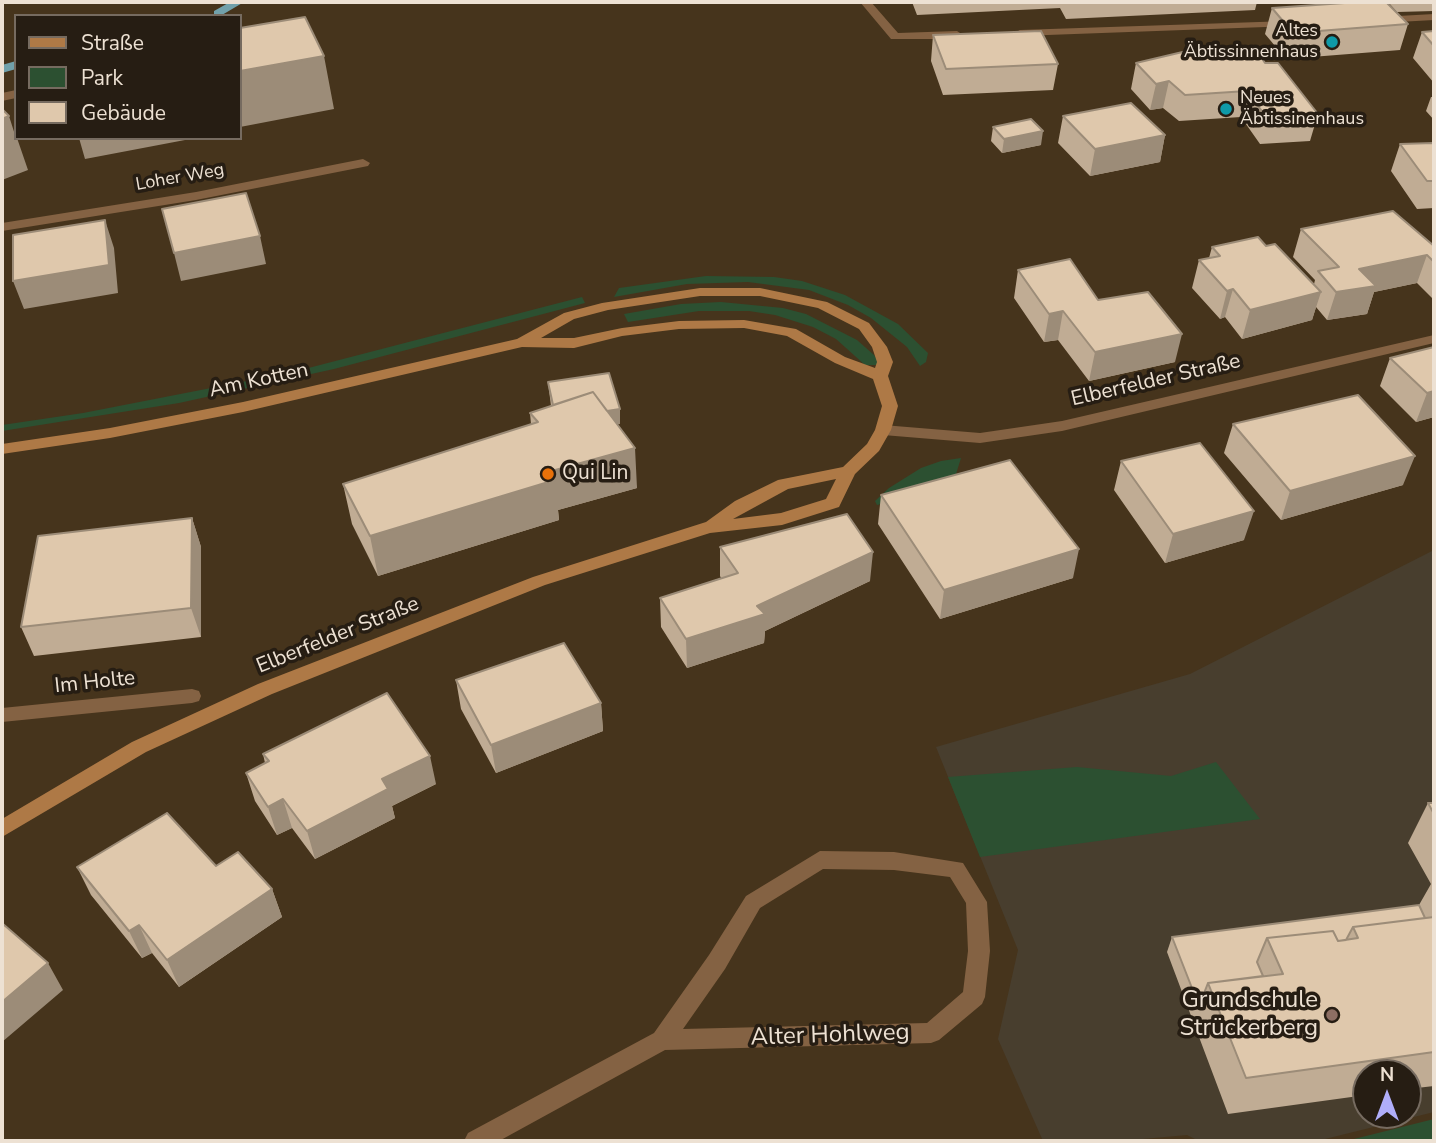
<!DOCTYPE html>
<html>
<head>
<meta charset="utf-8">
<style>
  body { margin:0 }
  #map { position:relative; width:1436px; height:1143px; overflow:hidden; background:#46341c; font-family:"Nunito Sans",sans-serif }
  canvas { display:block }
  .frame { position:absolute; inset:0; border:4px solid #ede1d3; pointer-events:none }
  .legend { position:absolute; left:14px; top:14px; width:228px; height:126px; box-sizing:border-box; background:#261d13; border:2px solid #766b60; margin:0; padding:9px 12px; list-style:none; font-size:21px; color:#ede1d3 }
  .legend li { display:flex; align-items:center; gap:14px; height:35px }
  .legend b { width:35px; border:2px solid #766b60 }
  .north { position:absolute; left:1352px; top:1059px; width:70px; height:70px; box-sizing:border-box; background:#261d13; border:2px solid #766b60; border-radius:50%; rotate:0deg; font-size:19px; font-weight:700; line-height:28px; text-align:center; color:#ede1d3 }
  .north::after { content:''; display:block; margin:auto; width:24px; height:32px; background:#b0aefa; clip-path:polygon(50% 0,100% 100%,50% 72%,0 100%) }
</style>
</head>
<body>
<div id="map">
<canvas width="1436" height="1143"></canvas>
<div class="frame"></div>
<ul class="legend">
<li><b style="height:9px;background:#ae7946"></b>Straße</li>
<li><b style="height:19px;background:#2c5031"></b>Park</li>
<li><b style="height:19px;background:#dfc8ac"></b>Gebäude</li>
</ul>
<div class="north">N</div>
</div>
<script>
const ctx = document.querySelector('canvas').getContext('2d');
ctx.lineJoin = 'round';
function fillPath(path, color) { ctx.fillStyle = color; ctx.fill(path, 'evenodd'); }
const toPath = rows => new Path2D(rows.map(r => 'M' + r).join(''));
function strokePath(path, color, width, dash) { ctx.strokeStyle = color; ctx.lineWidth = width; ctx.lineCap = dash ? 'butt' : 'round'; ctx.setLineDash(dash || []); ctx.stroke(path); }
function label(font, color, halo, rows, align = 'center') {
  ctx.font = font + ' "Nunito Sans",sans-serif'; ctx.lineWidth = 7; ctx.setLineDash([]); ctx.textBaseline = 'middle'; ctx.strokeStyle = halo; ctx.fillStyle = color; for (const [text, x, y, turn = 0] of rows) {
    ctx.save(); ctx.translate(x, y); ctx.rotate((+turn || 0) * Math.PI / 180); ctx.textAlign = isNaN(turn) ? turn : align; if (halo) ctx.strokeText(text, 0, 0); ctx.fillText(text, 0, 0); ctx.restore();
  }
}
const education = toPath([
  [1434,550,1434,1112,1317,1141,1199,1141,1187,1135,1121,1141,1043,1141,998,1039,1018,950,936,747,1190,674],
  [1366,1073,1408,1073,1408,1115,1366,1115]
]);
const green = toPath([
  [706,276,774,277,802,281,845,295,898,324,928,353,926,362,920,366,907,347,871,318,848,305,809,290,748,282,687,284,614,297,619,288],
  [582,297,585,303,334,369,179,403,2,431,2,425,83,413,293,372],
  [721,302,783,308,806,314,857,340,874,355,878,361,877,365,865,365,836,339,813,327,775,315,749,311,699,311,628,322,624,314,681,304],
  [961,458,952,487,877,505,875,501,889,488,921,468,941,461],
  [1216,762,1260,819,980,857,948,777,1077,767,1171,776],
  [1434,1119,1434,1141,1346,1141]
]);
const stream = toPath([
  [230,2,244,2,222,15,214,15,214,11,230,2],
  [16,61,16,69,2,73,2,65,16,61]
]);
const lane = toPath([
  [192,689,199,691,201,696,199,701,192,703,2,722,2,708,192,689]
]);
const street = toPath([
  [860,2,871,2,898,33,957,31,963,35,957,39,891,39,860,2],
  [1434,14,1434,20,1380,23,1374,20,1380,17,1434,14],
  [1289,21,1293,22,1293,26,1020,36,1014,33,1020,30,1289,21],
  [16,90,16,98,2,101,2,93,16,90],
  [363,159,370,163,368,166,196,200,2,231,2,223,196,192,363,159],
  [1434,335,1434,343,1062,431,980,443,883,435,875,430,883,425,980,433,1062,421,1434,335],
  [820,851,894,852,963,863,987,902,990,951,985,997,982,1004,939,1040,931,1043,665,1050,499,1141,464,1141,468,1133,654,1033,709,955,746,896,820,851],
  [823,869,894,870,950,877,966,903,968,951,963,992,927,1023,683,1029,725,969,760,908,823,869]
]);
const secondary = toPath([
  [700,288,760,288,827,302,869,323,887,347,893,362,888,376,898,406,891,430,879,451,855,474,839,507,782,525,710,533,545,585,272,694,146,752,2,837,2,819,132,742,258,684,533,577,706,522,735,501,778,480,843,467,867,444,875,430,882,406,873,379,835,363,787,336,744,328,679,329,622,336,574,348,522,347,243,412,110,438,2,454,2,444,110,428,243,402,517,339,564,313,602,303,700,288],
  [700,296,760,296,818,308,859,329,872,347,877,362,875,368,845,357,796,329,744,320,679,321,622,328,574,338,541,338,574,319,608,310,700,296],
  [836,479,826,499,781,513,733,519,788,489,836,479]
]);
const wall = toPath([
  [912,2,1257,2,1255,10,1066,19,1060,8,917,15],
  [1388,2,1434,2,1434,11,1397,12],
  [1272,8,1408,24,1400,50,1286,59,1265,34],
  [1434,31,1434,83,1413,58,1422,32],
  [933,35,1058,64,1053,90,943,95,931,61],
  [1136,63,1265,63,1318,114,1310,141,1260,144,1241,117,1179,121,1163,108,1150,110,1131,89],
  [1431,97,1434,97,1434,120,1426,111],
  [1063,116,1165,135,1160,162,1090,176,1058,143],
  [993,127,1041,145,1002,153,991,141],
  [1434,143,1434,208,1417,209,1391,171,1400,144],
  [1301,229,1434,246,1434,299,1433,299,1417,283,1374,292,1367,314,1327,320,1316,307,1312,320,1242,339,1225,317,1220,319,1192,288,1199,260,1209,258,1212,247,1266,246,1314,284,1315,280,1293,257],
  [1018,270,1098,300,1175,362,1089,381,1058,340,1044,342,1014,298],
  [1434,347,1434,417,1416,422,1380,386,1390,358],
  [548,382,620,409,620,424,617,424,637,488,558,510,559,520,378,576,352,524,343,484,531,424,530,413,551,406],
  [1233,424,1403,485,1281,520,1224,453],
  [1121,461,1244,540,1165,563,1114,490],
  [881,495,1073,578,940,619,878,524],
  [192,518,201,547,201,637,34,656,21,627],
  [720,547,870,581,765,631,764,643,687,668,661,627,660,598,721,578,720,576],
  [456,680,601,703,603,731,496,773,461,709],
  [263,754,436,784,392,806,395,818,315,859,292,828,277,835,255,801,246,773,265,763],
  [1428,803,1434,803,1434,1086,1408,1089,1408,1073,1366,1073,1366,1095,1228,1114,1167,952,1172,937,1419,905,1431,884,1408,843],
  [216,866,272,889,282,917,179,987,152,953,142,958,91,895,77,867]
]);
const shadedWall = toPath([
  [324,56,334,109,240,127,240,71],
  [1169,81,1163,108,1150,110,1156,84],
  [9,116,16,138,17,138,28,170,2,180,2,119],
  [1043,131,1041,145,1002,153,1004,139],
  [1165,135,1160,162,1090,176,1095,149],
  [79,138,185,138,185,140,85,159],
  [105,220,114,248,118,293,24,309,13,281],
  [260,236,266,264,181,281,174,253],
  [1427,255,1417,283,1374,292,1367,314,1327,320,1336,292,1359,269],
  [1233,289,1225,317,1220,319,1227,291],
  [1321,292,1312,320,1242,339,1250,310],
  [1063,311,1058,340,1044,342,1049,314],
  [1182,334,1175,362,1089,381,1095,352],
  [1434,391,1434,417,1416,422,1427,393],
  [620,409,620,424,558,433,556,418],
  [635,448,637,488,558,510,559,520,378,576,370,536,548,472],
  [1415,456,1403,485,1281,520,1290,491],
  [1254,511,1244,540,1165,563,1173,534],
  [192,518,201,547,201,637,191,608],
  [1079,549,1073,578,940,619,944,590],
  [873,552,870,581,765,631,764,643,687,668,686,639],
  [601,703,603,731,496,773,491,745],
  [430,756,436,784,392,806,395,818,315,859,307,831,382,779],
  [283,799,292,828,277,835,268,807],
  [272,889,282,917,179,987,167,960],
  [139,925,152,953,142,958,129,931],
  [48,963,63,990,2,1042,2,1002]
]);
const building = toPath([
  [1359,2,1386,2,1408,24,1293,33,1272,8,1359,2],
  [305,17,324,56,240,71,240,28,305,17],
  [1041,31,1058,64,946,69,933,35,1041,31],
  [1434,31,1434,46,1422,32,1434,31],
  [1255,48,1265,63,1278,63,1318,114,1267,118,1247,91,1185,95,1169,81,1156,84,1136,63,1191,50,1255,48],
  [1131,103,1165,135,1095,149,1063,116,1131,103],
  [2,109,9,116,2,119,2,109],
  [1031,119,1043,131,1004,139,993,127,1031,119],
  [1434,143,1434,181,1427,181,1400,144,1434,143],
  [246,193,260,236,174,253,162,209,246,193],
  [1393,211,1434,246,1434,262,1427,255,1359,269,1376,286,1336,292,1318,271,1339,267,1301,229,1393,211],
  [105,220,109,265,13,281,13,235,105,220],
  [1258,237,1266,246,1275,244,1321,292,1250,310,1233,289,1227,291,1199,260,1220,256,1212,247,1258,237],
  [1070,259,1098,300,1148,292,1182,334,1095,352,1063,311,1049,314,1018,270,1070,259],
  [1434,347,1434,391,1427,393,1390,358,1434,347],
  [609,373,620,409,607,411,593,392,553,405,548,382,609,373],
  [593,392,635,448,548,472,555,480,370,536,343,484,538,422,530,413,593,392],
  [1358,395,1415,456,1290,491,1233,424,1358,395],
  [1200,443,1254,511,1173,534,1121,461,1200,443],
  [1010,460,1079,549,944,590,881,495,1010,460],
  [847,514,873,552,757,606,765,614,686,639,660,598,738,573,720,547,847,514],
  [192,518,191,608,21,627,38,536,192,518],
  [564,643,601,703,491,745,456,680,564,643],
  [387,693,430,756,382,779,388,789,307,831,283,799,268,807,246,773,269,761,263,754,387,693],
  [1428,803,1434,803,1434,814,1428,803],
  [167,813,216,866,238,852,272,889,167,960,139,925,129,931,77,867,167,813],
  [1419,905,1425,918,1353,927,1346,940,1338,941,1333,931,1267,938,1257,962,1263,976,1208,983,1199,1006,1172,937,1419,905],
  [1434,917,1434,1052,1246,1078,1208,983,1283,974,1267,938,1333,931,1338,941,1358,938,1353,927,1434,917],
  [3,924,48,963,2,1002,2,925,3,924]
]);
const markers = [
  [1332,42,7,"#0f9aa8"],
  [1226,109,7,"#0f9aa8"],
  [548,474,7,"#e8710a"],
  [1332,1015,7,"#8d6e63"]
];
const farPoinames = [
  ["Altes",1318,32],
  ["Äbtissinnenhaus",1318,53],
  ["Neues",1240,99,"left"],
  ["Äbtissinenhaus",1240,120,"left"]
];
const farStreetnames = [
  ["Loher Weg",180,178,-10]
];
const streetNames = [
  ["Am Kotten",259,381,-12],
  ["Elberfelder Straße",1156,381,-13],
  ["Elberfelder Straße",338,636,-22],
  ["Im Holte",95,683,-6]
];
const poiNames = [
  ["Qui Lin",562,474]
];
const nearPoinames = [
  ["Grundschule",1318,1001],
  ["Strückerberg",1318,1029]
];
const nearStreetnames = [
  ["Alter Hohlweg",830,1036,-2]
];
fillPath(education, '#483e2e');
fillPath(green, '#2c5031');
fillPath(stream, '#71a1ab');
fillPath(lane, '#846243');
fillPath(street, '#846243');
fillPath(secondary, '#ae7946');
fillPath(wall, '#c0ac94');
fillPath(shadedWall, '#9c8c78');
fillPath(building, '#dfc8ac');
strokePath(building, '#9c8c78', 2);
for (const [x, y, r, color] of markers) { const dot = new Path2D(); dot.arc(x, y, r, 0, 2 * Math.PI); ctx.fillStyle = color; ctx.fill(dot); strokePath(dot, '#261d13', 2.5); }
label('18px', '#ede1d3', '#261d13', farPoinames, 'right');
label('18px', '#ede1d3', '#261d13', farStreetnames);
label('21px', '#ede1d3', '#261d13', streetNames);
label('21px', '#ede1d3', '#261d13', poiNames, 'left');
label('24px', '#ede1d3', '#261d13', nearPoinames, 'right');
label('24px', '#ede1d3', '#261d13', nearStreetnames);
</script>
</body>
</html>
